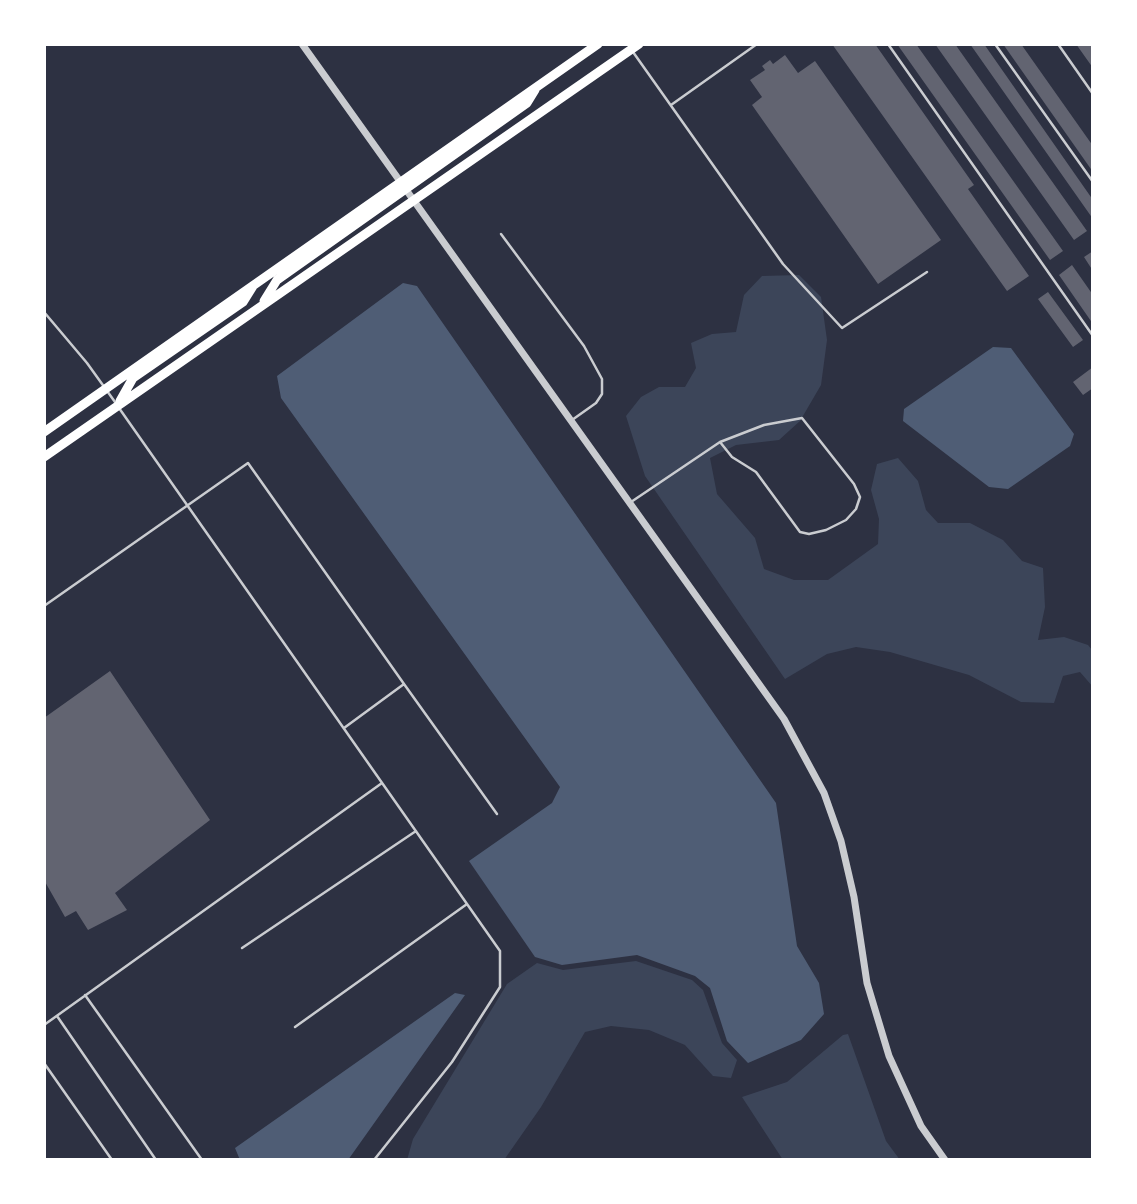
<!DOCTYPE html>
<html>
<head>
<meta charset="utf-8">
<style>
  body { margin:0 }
  #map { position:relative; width:1137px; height:1204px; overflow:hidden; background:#2d3142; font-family:Commissioner,sans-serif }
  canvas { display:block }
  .frame { position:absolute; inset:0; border:46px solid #fff; pointer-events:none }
</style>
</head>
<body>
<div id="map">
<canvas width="1137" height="1204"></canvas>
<div class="frame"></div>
</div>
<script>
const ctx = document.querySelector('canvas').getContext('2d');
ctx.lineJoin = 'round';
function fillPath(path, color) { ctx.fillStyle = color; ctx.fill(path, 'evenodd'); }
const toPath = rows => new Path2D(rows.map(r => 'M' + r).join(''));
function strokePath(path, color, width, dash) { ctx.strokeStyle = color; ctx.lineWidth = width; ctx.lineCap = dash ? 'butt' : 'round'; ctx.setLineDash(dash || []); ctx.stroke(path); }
const green = toPath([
  [799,275,821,297,827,340,821,385,800,421,779,440,736,445,710,458,717,494,755,538,764,569,794,580,828,580,878,544,879,519,871,490,877,464,898,458,918,481,926,510,938,523,970,523,1003,540,1022,561,1043,568,1045,607,1038,640,1064,637,1088,645,1093,651,1093,687,1080,672,1063,676,1054,703,1021,702,969,675,890,652,856,647,827,654,785,679,645,476,626,416,641,397,659,387,685,387,696,368,691,343,712,334,736,332,744,295,762,276],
  [636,961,692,980,703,990,722,1043,737,1060,731,1078,713,1076,685,1045,649,1030,611,1026,585,1032,541,1107,504,1160,407,1160,413,1139,507,984,537,963,563,970],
  [848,1034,886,1141,900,1160,783,1160,742,1097,787,1082,843,1035]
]);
const water = toPath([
  [403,283,417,286,776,803,797,946,819,983,824,1014,801,1040,748,1063,727,1041,710,988,695,976,637,955,562,965,535,957,469,861,552,803,560,787,281,398,277,376],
  [993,347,1011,348,1074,434,1070,446,1008,489,989,487,903,421,904,409],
  [455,993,465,995,348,1160,240,1160,235,1148]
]);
const building = toPath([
  [832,44,875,44,974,185,968,189,1029,276,1007,291],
  [897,44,916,44,1063,251,1050,260],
  [935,44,955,44,1087,231,1074,240],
  [970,44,984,44,1093,200,1093,219],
  [1003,44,1021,44,1093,146,1093,172],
  [1076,44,1093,44,1093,68],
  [785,55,798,73,815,61,941,240,878,284,752,105,762,97,750,80,765,70,762,66,770,60,773,64],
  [1093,251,1093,271,1084,257],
  [1072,265,1093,295,1093,324,1059,275],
  [1048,292,1083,340,1073,347,1038,299],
  [1093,367,1093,388,1083,395,1073,382],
  [110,671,210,820,115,893,127,910,88,930,76,911,65,917,44,880,44,718]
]);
const service = toPath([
  [888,44,1093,336],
  [995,44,1093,182],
  [1058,44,1093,94],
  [633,52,783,264,842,328,927,272],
  [671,105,757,44],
  [501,234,584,346,602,379,602,394,596,403,572,420],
  [44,312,87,363,115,402],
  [119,408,500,951,500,987,452,1062,374,1160],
  [631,502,720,442,732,457,756,472,800,532,809,534,826,530,846,520,856,509,860,497,854,484,802,418,764,425,720,442],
  [44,606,248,463,404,684,344,728],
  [404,684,497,814],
  [242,948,416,831],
  [85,995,202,1160],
  [57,1016,156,1160],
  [44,1025,382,783],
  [295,1027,467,904],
  [44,1063,112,1160]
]);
const tertiary = toPath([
  [302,44,784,719,824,793,841,841,854,897,867,983,889,1056,921,1126,945,1160]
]);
const primary = toPath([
  [264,301,277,280,527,103,535,90],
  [120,401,133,378,243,302,253,286],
  [44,432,598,44],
  [44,457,639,44]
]);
fillPath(green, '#3c4559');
fillPath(water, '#4f5d75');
fillPath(building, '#626471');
strokePath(service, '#caccd0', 2.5);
strokePath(tertiary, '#caccd0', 7);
strokePath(primary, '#fff', 9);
</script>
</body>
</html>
